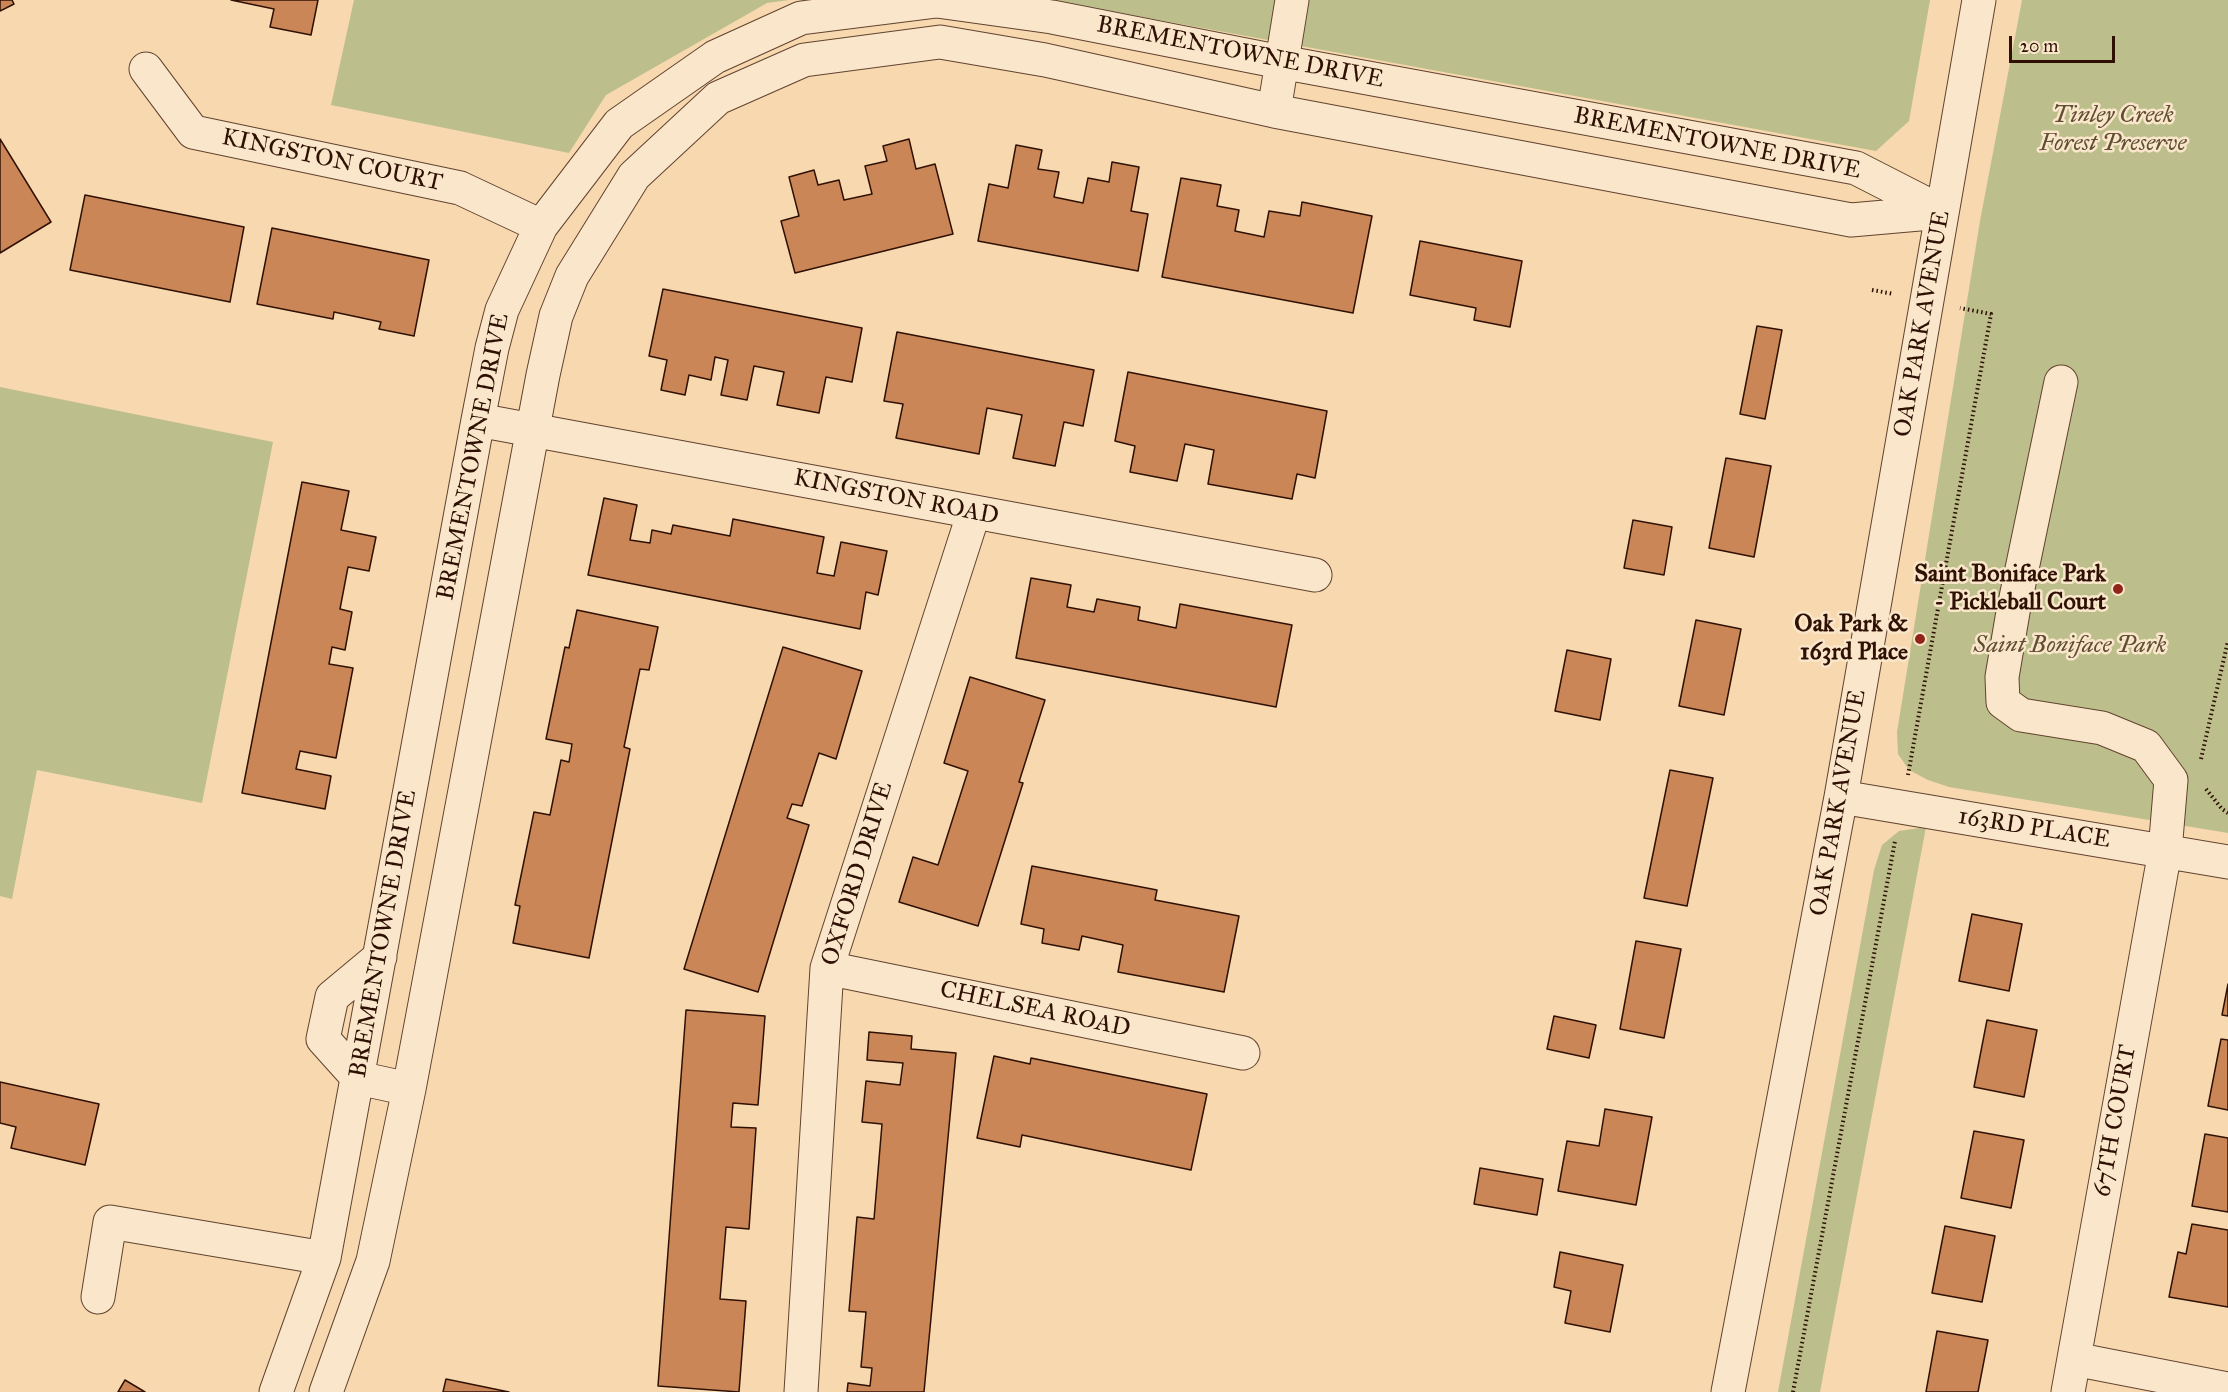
<!DOCTYPE html>
<html>
<head>
<meta charset="utf-8">
<style>
  body { margin:0 }
  #map { position:relative; width:2228px; height:1392px; overflow:hidden; background:#f7d8af; font-family:"IM FELL Great Primer",serif }
  canvas { display:block }
  .scale { position:absolute; left:2009px; top:36px; width:106px; height:27px; box-sizing:border-box; border:3px solid #2f1104; border-top:0; padding-left:8px; font-size:18px; line-height:21px; white-space:nowrap; color:#2f1104; -webkit-text-stroke:4px #fae6cb; paint-order:stroke }
</style>
</head>
<body>
<div id="map">
<canvas width="2228" height="1392"></canvas>
<div class="scale">20 m</div>
</div>
<script>
const ctx = document.querySelector('canvas').getContext('2d');
ctx.lineJoin = 'round';
function fillPath(path, color) { ctx.fillStyle = color; ctx.fill(path, 'evenodd'); }
const toPath = rows => new Path2D(rows.map(r => 'M' + r).join(''));
function strokePath(path, color, width, dash) { ctx.strokeStyle = color; ctx.lineWidth = width; ctx.lineCap = dash ? 'butt' : 'round'; ctx.setLineDash(dash || []); ctx.stroke(path); }
function label(font, color, halo, rows, align = 'center') {
  ctx.font = font + ' "IM FELL Great Primer",serif'; ctx.lineWidth = 5; ctx.setLineDash([]); ctx.textBaseline = 'middle'; ctx.strokeStyle = halo; ctx.fillStyle = color; for (const [text, x, y, turn = 0] of rows) {
    ctx.save(); ctx.translate(x, y); ctx.rotate((+turn || 0) * Math.PI / 180); ctx.textAlign = isNaN(turn) ? turn : align; if (halo) ctx.strokeText(text, 0, 0); ctx.fillText(text, 0, 0); ctx.restore();
  }
}
const green = toPath([
  [354,0,789,0,767,3,606,95,569,153,331,105],
  [1049,0,1930,0,1909,121,1876,151],
  [2022,0,2228,0,2228,833,1949,787,1928,780,1909,770,1898,754,1897,732,1980,221],
  [0,387,273,442,202,803,37,770,12,899,0,896],
  [1926,827,1820,1392,1778,1392,1874,870,1882,845,1899,831]
]);
const building = toPath([
  [0,0,12,0,14,4,0,11,0,0],
  [231,0,318,0,311,35,270,27,274,9,231,0],
  [0,139,51,222,0,253,0,139],
  [909,139,916,169,935,164,953,234,795,273,781,221,799,216,789,177,814,170,818,185,839,180,844,200,872,194,865,166,887,161,883,146,909,139],
  [1016,145,1042,150,1038,169,1059,172,1054,197,1083,203,1088,178,1109,182,1112,162,1139,167,1131,211,1148,214,1138,271,978,241,989,184,1008,188,1016,145],
  [1181,178,1221,185,1217,206,1239,210,1235,231,1264,237,1269,211,1300,216,1302,202,1372,216,1353,313,1162,277,1181,178],
  [85,195,244,227,230,302,70,270,85,195],
  [272,228,429,260,414,336,379,329,381,322,334,312,333,319,257,304,272,228],
  [1420,241,1522,261,1510,327,1474,320,1476,308,1410,295,1420,241],
  [663,289,862,328,852,382,826,377,819,413,777,405,784,372,754,366,747,400,721,395,728,360,715,357,711,380,689,375,685,395,661,390,667,360,649,356,663,289],
  [1757,326,1782,330,1765,419,1740,414,1757,326],
  [897,332,1094,370,1083,426,1064,422,1055,466,1013,458,1022,415,987,408,979,454,896,438,903,404,884,401,897,332],
  [1128,372,1327,411,1315,478,1297,474,1292,499,1208,484,1214,450,1185,444,1177,481,1130,472,1135,446,1115,441,1128,372],
  [1726,458,1771,466,1754,557,1709,548,1726,458],
  [302,482,349,491,341,530,376,537,369,571,348,567,340,609,352,612,345,650,332,647,329,664,353,668,336,758,300,751,296,769,331,776,325,809,242,793,302,482],
  [604,498,637,505,630,540,650,543,652,530,671,534,673,525,730,536,733,519,824,537,817,573,834,576,841,542,887,551,878,595,866,592,860,629,588,575,604,498],
  [1633,520,1672,527,1664,575,1624,568,1633,520],
  [1031,578,1071,585,1067,607,1094,612,1097,599,1140,607,1138,620,1176,628,1180,604,1292,625,1276,707,1016,658,1031,578],
  [577,610,658,627,649,670,640,669,624,747,630,749,589,958,513,943,520,906,515,905,534,812,550,815,561,760,569,762,572,744,546,739,565,647,569,648,577,610],
  [1696,620,1741,629,1724,715,1679,706,1696,620],
  [783,647,862,671,836,759,819,753,802,806,792,804,787,818,809,825,758,992,684,969,783,647],
  [1567,650,1611,659,1600,720,1555,711,1567,650],
  [970,677,1045,700,1019,782,1023,783,978,926,899,902,913,857,938,865,968,771,944,763,970,677],
  [1670,770,1713,778,1687,906,1644,898,1670,770],
  [1032,866,1157,890,1155,900,1239,916,1224,992,1118,972,1123,945,1082,936,1079,950,1042,943,1044,929,1021,924,1032,866],
  [1972,914,2022,924,2009,991,1959,981,1972,914],
  [1636,941,1681,949,1664,1038,1620,1029,1636,941],
  [2228,984,2228,1016,2222,1015,2228,984],
  [686,1010,765,1016,758,1105,733,1103,731,1127,756,1128,749,1229,726,1227,720,1299,746,1301,739,1392,658,1386,686,1010],
  [1554,1016,1596,1025,1589,1058,1547,1049,1554,1016],
  [1987,1020,2037,1030,2024,1097,1974,1087,1987,1020],
  [869,1032,912,1036,911,1049,956,1053,924,1392,847,1392,848,1383,870,1386,872,1368,861,1367,866,1312,849,1311,857,1217,874,1219,882,1124,862,1122,866,1081,900,1085,903,1063,867,1060,869,1032],
  [2221,1039,2228,1040,2228,1110,2208,1106,2221,1039],
  [994,1056,1030,1064,1031,1058,1207,1094,1191,1170,1022,1135,1020,1147,977,1138,994,1056],
  [0,1082,99,1104,85,1165,11,1148,16,1127,0,1123,0,1082],
  [1605,1109,1652,1117,1636,1205,1558,1191,1567,1141,1599,1146,1605,1109],
  [1974,1131,2024,1140,2011,1208,1961,1198,1974,1131],
  [2205,1134,2228,1138,2228,1212,2192,1206,2205,1134],
  [1480,1168,1543,1179,1537,1215,1474,1204,1480,1168],
  [2192,1224,2228,1230,2228,1307,2169,1297,2178,1252,2186,1254,2192,1224],
  [1945,1226,1995,1236,1982,1302,1932,1293,1945,1226],
  [1560,1252,1623,1265,1610,1332,1565,1323,1571,1291,1554,1287,1560,1252],
  [1937,1331,1988,1340,1978,1392,1926,1392,1937,1331],
  [446,1379,509,1392,443,1392,446,1379],
  [125,1380,145,1392,118,1392,125,1380]
]);
const path = toPath([
  [1872,290,1894,294],
  [2201,759,2228,641],
  [1908,775,1991,314,1960,308],
  [2206,789,2222,809,2228,813],
  [1793,1392,1895,841]
]);
const minor = toPath([
  [146,69,193,132,460,188,541,226],
  [1274,111,1292,0],
  [2061,382,2013,612,2002,677,2003,702,2021,715,2102,728,2146,746,2171,780,2165,851,2068,1392],
  [478,420,1315,575],
  [1841,797,2228,862],
  [380,957,332,997,323,1039,358,1078,409,1089],
  [827,968,1243,1053],
  [98,1297,110,1222,324,1258],
  [2074,1359,2228,1389],
  [276,1392,324,1258,478,420,492,348,502,310,541,226,619,124,715,57,801,18,937,1,1052,17,1281,62,1856,168,1942,212],
  [326,1392,373,1261,409,1089,543,375,556,316,572,276,634,176,718,98,804,60,940,42,1045,60,1274,111,1851,220,1942,212],
  [801,1392,827,968,974,512],
  [1728,1392,1841,797,1979,0]
]);
const markers = [
  [2118,589,6,"#8f2418"],
  [1920,639,6,"#8f2418"]
];
const streetNames = [
  ["BREMENTOWNE DRIVE",1240,53,11],
  ["BREMENTOWNE DRIVE",1717,144,11],
  ["KINGSTON COURT",332,161,12],
  ["OAK PARK AVENUE",1923,324,-80],
  ["BREMENTOWNE DRIVE",474,457,-79],
  ["KINGSTON ROAD",896,498,11],
  ["OAK PARK AVENUE",1839,803,-80],
  ["163RD PLACE",2034,829,9],
  ["OXFORD DRIVE",858,874,-73],
  ["BREMENTOWNE DRIVE",384,934,-80],
  ["CHELSEA ROAD",1035,1010,12],
  ["67TH COURT",2116,1121,-80]
];
const parkNames = [
  ["Tinley Creek",2113,116],
  ["Forest Preserve",2113,144],
  ["Saint Boniface Park",2070,646]
];
const poiNames = [
  ["Saint Boniface Park",2106,575],
  ["- Pickleball Court",2106,603],
  ["Oak Park &",1908,625],
  ["163rd Place",1908,653]
];
fillPath(green, '#bcbf8b');
fillPath(building, '#cb8658');
strokePath(building, '#2f1104', 1.5);
strokePath(minor, '#61432f', 35);
strokePath(path, '#2f1104', 4, [1.5, 3]);
strokePath(minor, '#fae6cb', 33);
for (const [x, y, r, color] of markers) { const dot = new Path2D(); dot.arc(x, y, r, 0, 2 * Math.PI); ctx.fillStyle = color; ctx.fill(dot); strokePath(dot, '#fae6cb', 2); }
label('24px', '#2f1104', '#fae6cb', streetNames);
label('italic 24px', '#604e33', '#fae6cb', parkNames);
label('bold 24px', '#2f1104', '#fae6cb', poiNames, 'right');
</script>
</body>
</html>
